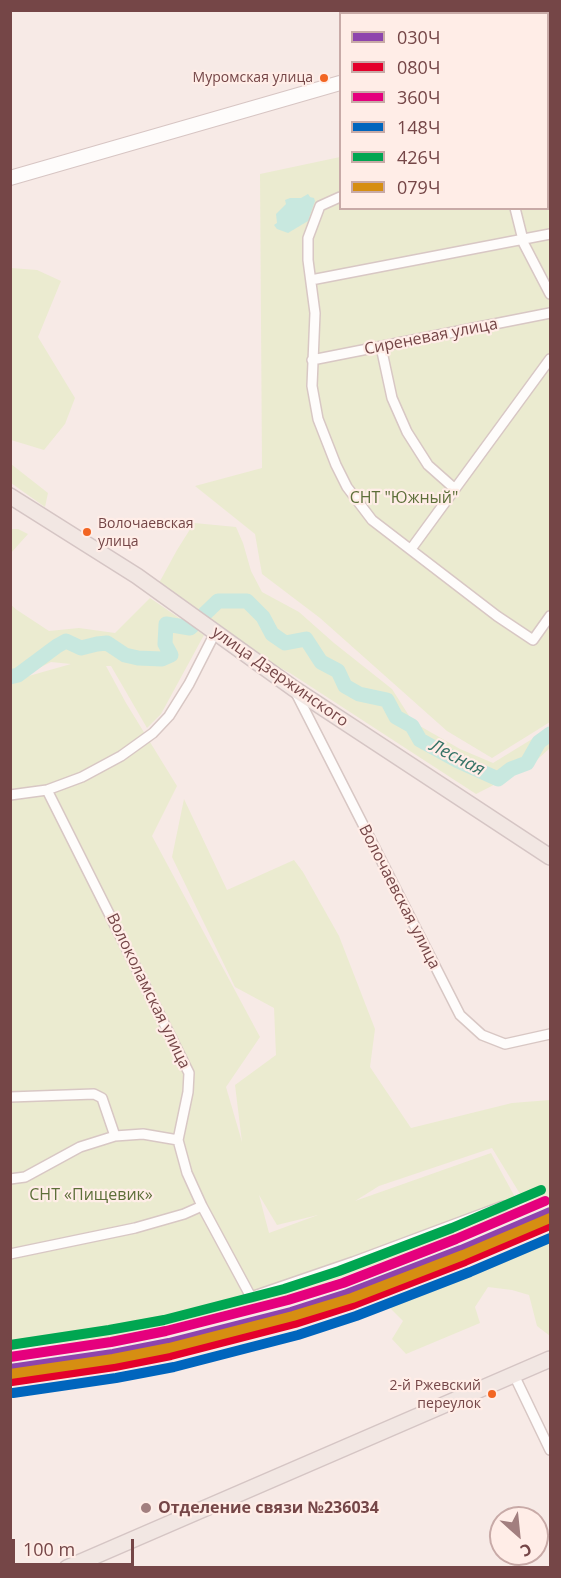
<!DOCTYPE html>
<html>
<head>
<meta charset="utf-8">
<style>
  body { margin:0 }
  #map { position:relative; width:561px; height:1578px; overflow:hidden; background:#f7eae6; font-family:"Open Sans",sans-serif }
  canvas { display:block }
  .frame { position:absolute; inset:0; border:12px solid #754647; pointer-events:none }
  .legend { position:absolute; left:339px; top:12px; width:210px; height:198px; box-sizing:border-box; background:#ffede7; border:2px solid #c8aaa7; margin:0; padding:8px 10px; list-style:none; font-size:18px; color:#754647 }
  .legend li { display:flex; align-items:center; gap:12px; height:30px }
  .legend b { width:30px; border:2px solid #c8aaa7 }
  .north { position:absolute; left:489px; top:1506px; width:60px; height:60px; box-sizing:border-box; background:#ffede7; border:2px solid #c8aaa7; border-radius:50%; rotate:153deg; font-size:16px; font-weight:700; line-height:24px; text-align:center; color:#754647 }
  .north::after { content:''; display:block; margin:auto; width:21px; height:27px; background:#a27f7f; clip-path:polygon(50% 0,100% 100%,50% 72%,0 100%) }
  .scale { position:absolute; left:12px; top:1539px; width:122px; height:27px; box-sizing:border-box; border:3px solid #754647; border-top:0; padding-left:8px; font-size:18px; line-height:21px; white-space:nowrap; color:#754647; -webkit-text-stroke:4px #ffede7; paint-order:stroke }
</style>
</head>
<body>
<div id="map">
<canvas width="561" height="1578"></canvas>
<div class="frame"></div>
<ul class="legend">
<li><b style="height:8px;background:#8e44ad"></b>030Ч</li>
<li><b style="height:8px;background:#e4002b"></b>080Ч</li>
<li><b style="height:8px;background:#e5007d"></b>360Ч</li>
<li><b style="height:8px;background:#0065bd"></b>148Ч</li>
<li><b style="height:8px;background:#00a651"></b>426Ч</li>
<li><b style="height:8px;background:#d68e12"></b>079Ч</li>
</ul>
<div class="north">С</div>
<div class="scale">100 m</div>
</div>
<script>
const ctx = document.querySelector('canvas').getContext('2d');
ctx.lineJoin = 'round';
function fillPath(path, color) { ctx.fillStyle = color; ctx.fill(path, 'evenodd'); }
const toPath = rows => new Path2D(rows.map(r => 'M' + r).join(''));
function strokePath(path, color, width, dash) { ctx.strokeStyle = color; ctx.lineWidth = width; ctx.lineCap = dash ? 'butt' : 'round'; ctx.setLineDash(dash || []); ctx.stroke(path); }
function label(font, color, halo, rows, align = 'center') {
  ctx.font = font + ' "Open Sans",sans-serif'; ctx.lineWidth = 4.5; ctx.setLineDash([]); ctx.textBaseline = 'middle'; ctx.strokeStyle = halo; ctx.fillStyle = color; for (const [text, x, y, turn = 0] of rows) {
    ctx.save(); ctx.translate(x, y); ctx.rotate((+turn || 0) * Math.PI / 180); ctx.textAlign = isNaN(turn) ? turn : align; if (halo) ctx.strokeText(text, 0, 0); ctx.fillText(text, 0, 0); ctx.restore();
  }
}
const green = toPath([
  [550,114,550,722,492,758,447,731,320,618,262,574,255,534,195,486,262,468,260,174,340,157,340,208,548,208,548,115],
  [11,268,37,270,61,281,38,337,75,398,65,424,44,450,11,440],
  [11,464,48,493,45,507,11,483],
  [194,523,236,527,243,543,251,571,262,592,299,612,334,643,392,689,413,722,460,749,493,763,550,728,550,748,529,767,476,794,290,673,261,658,159,583,177,550],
  [11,529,18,529,28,534,11,553],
  [150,598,204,635,161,714,147,728,111,666,106,666,126,703,177,786,152,836,260,1037,226,1087,242,1142,235,1085,276,1055,274,1008,235,987,172,857,184,799,227,890,294,860,303,872,339,936,375,1029,370,1067,411,1128,512,1103,550,1100,550,1197,528,1207,492,1148,379,1186,355,1201,491,1153,522,1210,278,1301,95,1341,11,1347,11,681,71,664,51,662,29,673,11,678,10,604,17,610,49,631,79,628,115,633],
  [259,1195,277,1225,318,1215,269,1233],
  [550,1232,550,1336,537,1326,529,1295,512,1290,488,1287,475,1307,480,1323,406,1354,392,1339,403,1321,383,1301,477,1266]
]);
const water = toPath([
  [308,194,310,197,314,198,315,201,308,221,288,233,277,229,274,225,277,223,276,214,286,204,285,200,290,198,301,198]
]);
const river = toPath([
  [10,677,18,675,57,646,66,641,81,648,97,644,107,643,125,655,138,658,162,659,171,655,165,644,166,624,190,628,218,601,247,601,263,617,272,634,285,643,306,639,321,662,338,671,345,686,359,694,387,700,396,717,412,726,420,740,458,761,498,779,511,769,527,763,539,742,550,734]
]);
const street = toPath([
  [548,153,550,152],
  [340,197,320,206,308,238,308,260,315,313,312,386,318,419,336,465,347,487,372,520,497,616,533,640,550,616],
  [515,208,524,244,550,294],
  [311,280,550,234],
  [381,347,392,398,407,432,428,465,455,489],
  [312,360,550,313],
  [411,549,550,359],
  [296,693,460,1015,482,1035,505,1044,550,1034],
  [47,790,189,1073,188,1092,178,1140,187,1173,202,1206,251,1297,353,1262,503,1206],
  [10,795,47,790,82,777,121,756,153,733,169,716,189,684,215,633],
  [10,1097,94,1094,102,1098,115,1136],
  [10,1179,25,1177,80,1147,115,1136,143,1134,178,1140],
  [10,1254,135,1228,184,1214,202,1206],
  [514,1375,550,1450]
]);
const secondary = toPath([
  [548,41,550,40],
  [10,178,340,83]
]);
const primary = toPath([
  [10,496,137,576,293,688,550,857],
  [67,1568,550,1359]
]);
const rail1 = toPath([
  [10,1369,113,1354,169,1343,291,1312,347,1294,461,1250,550,1212]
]);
const rail2 = toPath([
  [12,1381,115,1366,171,1355,295,1323,351,1305,465,1261,550,1225]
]);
const rail3 = toPath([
  [10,1357,111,1342,166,1331,288,1300,343,1283,456,1239,545,1201]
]);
const rail4 = toPath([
  [13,1393,116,1378,174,1367,298,1335,356,1316,470,1272,550,1238]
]);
const rail5 = toPath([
  [10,1345,109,1330,164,1320,284,1289,339,1271,452,1228,541,1190]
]);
const rail6 = toPath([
  [10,1374,113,1359,169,1348,293,1316,352,1298,463,1255,550,1218]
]);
const markers = [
  [324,78,5,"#f26522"],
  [87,532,5,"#f26522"],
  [492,1394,5,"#f26522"],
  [146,1508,6,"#a27f7f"]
];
const busNames = [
  ["Муромская улица",313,78],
  ["Волочаевская",98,524,"left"],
  ["улица",98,542,"left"],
  ["2-й Ржевский",481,1386],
  ["переулок",481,1404]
];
const streetNames = [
  ["Сиреневая улица",431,337,-11],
  ["улица Дзержинского",280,677,35],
  ["Волочаевская улица",399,897,63],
  ["Волоколамская улица",148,991,64]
];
const parkNames = [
  ["СНТ \"Южный\"",404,498],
  ["СНТ «Пищевик»",91,1195]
];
const poiNames = [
  ["Отделение связи №236034",158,1508]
];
const waterNames = [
  ["Лесная",457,758,27]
];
fillPath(green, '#ebebd0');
fillPath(water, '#c8e8df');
strokePath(river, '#c8e8df', 15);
strokePath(street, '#d8c7c4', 12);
strokePath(secondary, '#d7c5c3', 16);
strokePath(primary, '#d5c5c4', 18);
strokePath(street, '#fefcfb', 9);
strokePath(secondary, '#fefcfb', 14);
strokePath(primary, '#f2e7e3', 15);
strokePath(rail1, '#8e44ad', 10);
strokePath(rail2, '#e4002b', 10);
strokePath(rail3, '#e5007d', 10);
strokePath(rail4, '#0065bd', 10);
strokePath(rail5, '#00a651', 10);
strokePath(rail6, '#d68e12', 10);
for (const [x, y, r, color] of markers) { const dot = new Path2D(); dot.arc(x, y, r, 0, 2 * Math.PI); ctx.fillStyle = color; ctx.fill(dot); strokePath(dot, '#ffede7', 2); }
label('14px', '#754647', '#ffede7', busNames, 'right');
label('16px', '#754647', '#ffede7', streetNames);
label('16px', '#5d6f39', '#ffede7', parkNames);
label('bold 16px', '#754647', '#ffede7', poiNames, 'left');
label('italic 18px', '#377468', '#ffede7', waterNames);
</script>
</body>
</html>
